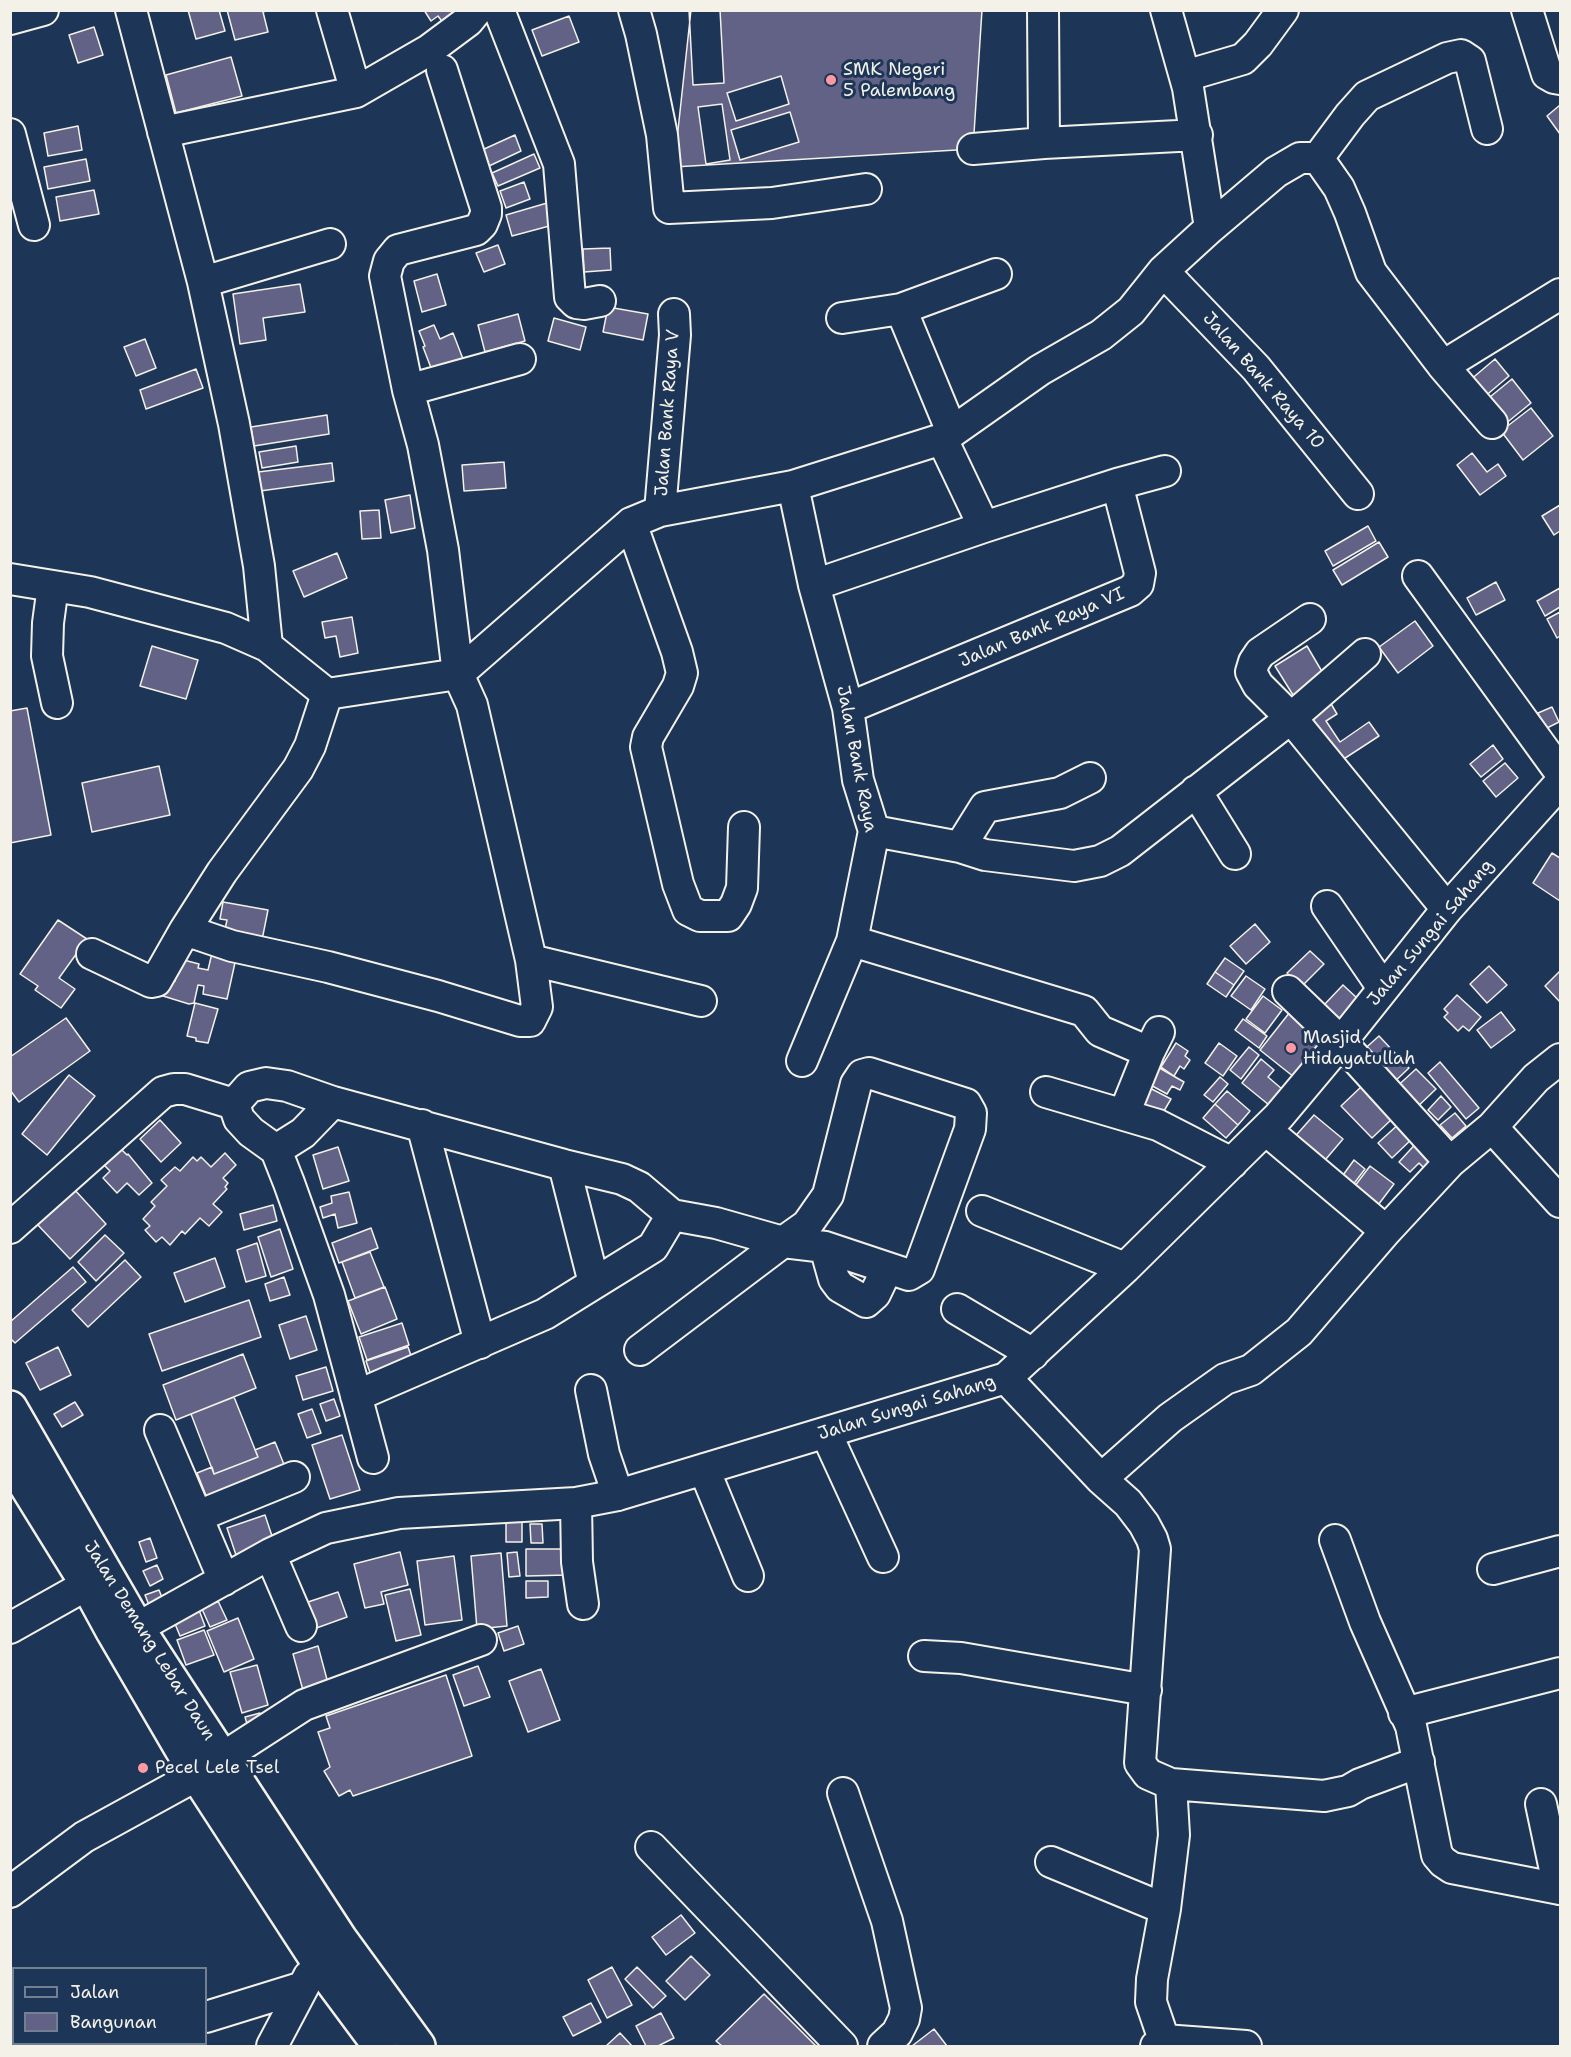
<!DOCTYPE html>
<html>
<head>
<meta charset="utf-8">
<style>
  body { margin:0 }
  #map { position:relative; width:1571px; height:2057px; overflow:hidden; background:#1d3557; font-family:"Shantell Sans",sans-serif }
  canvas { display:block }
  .frame { position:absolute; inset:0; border:12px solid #f4f1e8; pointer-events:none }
  .legend { position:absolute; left:12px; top:1967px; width:195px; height:78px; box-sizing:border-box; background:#1d3557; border:2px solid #738091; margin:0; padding:8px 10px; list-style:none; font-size:18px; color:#f4f1e8 }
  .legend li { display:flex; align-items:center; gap:12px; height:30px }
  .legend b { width:30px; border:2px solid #738091 }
</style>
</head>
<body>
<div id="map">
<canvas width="1571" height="2057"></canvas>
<div class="frame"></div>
<ul class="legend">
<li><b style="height:8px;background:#1d3557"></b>Jalan</li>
<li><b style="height:16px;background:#616286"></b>Bangunan</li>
</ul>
</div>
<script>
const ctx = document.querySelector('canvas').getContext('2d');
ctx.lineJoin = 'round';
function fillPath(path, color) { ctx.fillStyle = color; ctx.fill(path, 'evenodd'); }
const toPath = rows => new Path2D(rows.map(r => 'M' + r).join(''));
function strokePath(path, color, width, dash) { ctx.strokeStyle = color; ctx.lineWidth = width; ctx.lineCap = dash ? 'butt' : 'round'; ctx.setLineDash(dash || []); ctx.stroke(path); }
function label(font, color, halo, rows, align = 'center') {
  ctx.font = font + ' "Shantell Sans",sans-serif'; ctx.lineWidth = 6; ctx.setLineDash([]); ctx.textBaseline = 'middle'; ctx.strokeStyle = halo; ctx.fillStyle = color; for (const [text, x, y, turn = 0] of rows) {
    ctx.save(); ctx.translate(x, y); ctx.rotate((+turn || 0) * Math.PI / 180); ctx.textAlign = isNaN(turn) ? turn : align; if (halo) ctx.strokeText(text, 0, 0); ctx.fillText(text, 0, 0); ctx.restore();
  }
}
const building = toPath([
  [188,10,219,10,225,31,196,39,188,10],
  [227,10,269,10,263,12,268,32,235,40,227,10],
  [424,10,457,10,459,14,444,24,438,16,431,21,424,10],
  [689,10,720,10,724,83,693,85,689,10],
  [691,10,982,10,973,149,674,167,691,10],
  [569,16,579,42,542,56,532,30,569,16],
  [94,27,103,55,78,63,69,35,94,27],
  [231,57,242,96,176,113,166,75,231,57],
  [781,76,789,104,736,121,727,93,781,76],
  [722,104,730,160,706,164,698,107,722,104],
  [1560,105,1560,134,1547,116,1560,105],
  [790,112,799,142,740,160,731,130,790,112],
  [78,126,82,150,48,156,44,133,78,126],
  [515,135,521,151,489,166,482,150,515,135],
  [534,154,540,168,498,186,492,173,534,154],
  [86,159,90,181,48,189,44,167,86,159],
  [524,182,530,199,506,208,500,191,524,182],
  [94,190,99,214,60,221,56,197,94,190],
  [547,203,553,225,512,236,506,215,547,203],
  [498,245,505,264,484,272,476,253,498,245],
  [610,248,611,270,584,272,583,249,610,248],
  [437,274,446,305,422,312,414,281,437,274],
  [300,284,305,312,263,318,266,340,240,344,233,294,300,284],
  [608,307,648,314,643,340,603,332,608,307],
  [518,314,525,341,485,352,478,325,518,314],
  [554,318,586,327,580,350,548,341,554,318],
  [434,325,440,339,453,333,463,359,433,373,423,347,425,346,419,331,434,325],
  [145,339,156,368,136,376,124,347,145,339],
  [1495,359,1509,376,1483,398,1469,381,1495,359],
  [196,369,203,388,146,409,140,390,196,369],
  [1512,379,1531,403,1504,425,1485,401,1512,379],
  [1531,408,1553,436,1523,460,1501,431,1531,408],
  [327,415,329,434,254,446,251,427,327,415],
  [296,446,298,462,262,468,259,452,296,446],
  [1472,453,1487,472,1498,464,1506,476,1480,495,1457,465,1472,453],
  [504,462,506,488,464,491,462,465,504,462],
  [332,463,334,481,260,491,258,472,332,463],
  [410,495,415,528,391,533,385,500,410,495],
  [1560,505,1560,531,1554,535,1542,516,1560,505],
  [379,510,381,538,362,539,360,511,379,510],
  [1368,526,1376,541,1333,566,1325,551,1368,526],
  [1379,542,1388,557,1342,585,1333,570,1379,542],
  [337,553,347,578,304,597,293,571,337,553],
  [1496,582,1505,600,1476,615,1467,598,1496,582],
  [1560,588,1560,607,1545,616,1537,601,1560,588],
  [1560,612,1560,636,1557,638,1547,619,1560,612],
  [352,617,358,653,340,657,336,636,325,638,322,622,352,617],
  [1415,621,1433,646,1398,673,1379,647,1415,621],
  [152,646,198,660,186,699,140,686,152,646],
  [1307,646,1324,675,1293,695,1275,666,1307,646],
  [1330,702,1337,714,1326,721,1340,742,1369,722,1379,736,1336,764,1306,718,1330,702],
  [1552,707,1559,722,1545,729,1538,713,1552,707],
  [27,708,51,835,10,843,10,711,27,708],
  [1493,745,1503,759,1481,777,1470,764,1493,745],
  [1505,763,1518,778,1496,797,1483,781,1505,763],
  [159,766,170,815,92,832,82,783,159,766],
  [1552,853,1560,858,1560,901,1533,883,1552,853],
  [223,902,268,910,261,945,223,938,227,920,220,919,223,902],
  [58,920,87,939,59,978,75,989,61,1008,35,990,38,986,20,974,58,920],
  [1255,924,1270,942,1246,964,1230,946,1255,924],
  [1310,951,1324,964,1301,987,1287,973,1310,951],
  [212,953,236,958,227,999,203,994,204,986,198,985,194,1003,189,1004,163,996,167,980,175,981,180,959,199,964,198,968,208,970,212,953],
  [1225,958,1244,971,1234,985,1215,972,1225,958],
  [1489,966,1507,985,1487,1003,1470,984,1489,966],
  [1560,971,1560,1002,1545,986,1560,971],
  [1215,972,1234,985,1226,997,1207,984,1215,972],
  [1246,976,1265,989,1251,1010,1231,996,1246,976],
  [1343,985,1358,999,1338,1020,1323,1006,1343,985],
  [1457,995,1481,1017,1469,1031,1463,1026,1458,1031,1444,1017,1448,1013,1444,1009,1457,995],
  [1263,996,1282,1010,1265,1033,1246,1019,1263,996],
  [195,1003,218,1009,208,1043,196,1041,196,1038,187,1036,195,1003],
  [1290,1012,1329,1043,1299,1081,1260,1050,1290,1012],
  [1501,1012,1515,1030,1491,1048,1477,1030,1501,1012],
  [66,1018,90,1051,19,1102,10,1090,10,1057,66,1018],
  [1243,1019,1267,1036,1259,1048,1235,1030,1243,1019],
  [1379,1036,1394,1052,1383,1063,1376,1056,1369,1062,1360,1053,1379,1036],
  [1176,1043,1188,1051,1185,1056,1190,1060,1184,1069,1180,1066,1174,1076,1161,1067,1176,1043],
  [1219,1043,1237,1056,1223,1076,1205,1063,1219,1043],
  [1249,1047,1259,1055,1241,1079,1230,1070,1249,1047],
  [1394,1052,1409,1068,1391,1085,1369,1062,1376,1056,1383,1063,1394,1052],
  [1261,1059,1274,1070,1268,1077,1282,1089,1269,1105,1242,1083,1261,1059],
  [1440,1062,1479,1108,1466,1119,1428,1073,1440,1062],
  [1156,1066,1184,1082,1180,1090,1172,1086,1167,1094,1147,1083,1156,1066],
  [1416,1069,1436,1089,1413,1111,1393,1090,1416,1069],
  [69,1075,95,1096,47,1155,22,1134,69,1075],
  [1220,1077,1228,1084,1213,1102,1204,1095,1220,1077],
  [1144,1085,1171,1099,1161,1116,1135,1102,1144,1085],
  [1362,1086,1393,1118,1372,1138,1341,1106,1362,1086],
  [1227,1091,1250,1111,1238,1125,1215,1104,1227,1091],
  [1441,1096,1451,1107,1438,1120,1428,1110,1441,1096],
  [1215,1104,1238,1125,1226,1138,1203,1118,1215,1104],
  [1455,1113,1466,1126,1452,1138,1440,1125,1455,1113],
  [1314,1115,1343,1139,1320,1166,1291,1141,1314,1115],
  [160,1120,181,1143,161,1162,140,1139,160,1120],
  [1402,1121,1415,1136,1392,1158,1378,1143,1402,1121],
  [1420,1139,1437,1155,1425,1169,1419,1163,1410,1172,1399,1162,1420,1139],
  [338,1147,349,1181,323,1189,313,1155,338,1147],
  [120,1148,127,1155,128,1154,152,1183,139,1195,127,1183,117,1193,103,1178,110,1171,104,1165,120,1148],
  [225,1153,236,1165,223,1178,228,1183,225,1187,227,1189,213,1204,222,1212,209,1226,200,1218,185,1234,182,1231,170,1245,162,1237,156,1242,145,1230,150,1226,143,1219,155,1206,151,1202,167,1186,161,1180,175,1167,180,1171,193,1157,197,1161,201,1157,211,1167,225,1153],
  [1354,1160,1365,1169,1349,1190,1338,1182,1354,1160],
  [1370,1166,1394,1184,1372,1213,1348,1195,1370,1166],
  [73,1188,106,1224,70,1259,36,1223,73,1188],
  [349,1192,357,1223,338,1228,335,1214,323,1218,320,1207,332,1203,331,1196,349,1192],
  [273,1205,277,1221,244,1230,240,1214,273,1205],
  [371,1228,378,1248,339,1263,332,1243,371,1228],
  [280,1229,293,1269,271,1277,258,1237,280,1229],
  [105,1235,124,1253,96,1281,78,1262,105,1235],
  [257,1243,266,1276,246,1282,237,1250,257,1243],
  [370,1252,384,1287,355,1298,342,1262,370,1252],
  [215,1258,225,1287,185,1302,174,1273,215,1258],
  [125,1260,141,1277,88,1327,72,1310,125,1260],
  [73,1267,86,1282,15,1343,10,1338,10,1322,73,1267],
  [284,1277,290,1295,270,1301,265,1284,284,1277],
  [385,1287,397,1319,361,1334,348,1301,385,1287],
  [249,1300,261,1337,162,1371,149,1334,249,1300],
  [306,1316,317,1350,290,1359,279,1325,306,1316],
  [402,1323,409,1345,367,1360,359,1337,402,1323],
  [58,1347,71,1375,40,1390,26,1363,58,1347],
  [408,1347,416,1370,374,1384,366,1361,408,1347],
  [243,1354,256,1388,176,1420,163,1385,243,1354],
  [326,1367,333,1391,303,1400,296,1376,326,1367],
  [234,1397,258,1457,214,1474,191,1414,234,1397],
  [334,1399,340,1416,326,1421,320,1404,334,1399],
  [75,1402,83,1415,62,1427,54,1414,75,1402],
  [312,1409,321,1433,307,1438,298,1414,312,1409],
  [342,1435,360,1490,330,1499,312,1445,342,1435],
  [275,1442,289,1477,211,1508,197,1473,212,1467,214,1474,258,1457,255,1450,275,1442],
  [265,1515,274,1542,236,1555,227,1528,265,1515],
  [506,1522,522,1522,522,1542,506,1542,506,1522],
  [530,1524,542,1524,543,1543,531,1543,530,1524],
  [150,1538,157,1558,146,1562,139,1542,150,1538],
  [526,1549,568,1549,568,1575,526,1576,526,1549],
  [400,1552,408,1585,381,1592,384,1604,365,1608,354,1564,400,1552],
  [517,1552,520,1576,509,1577,507,1553,517,1552],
  [501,1553,507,1626,477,1629,471,1556,501,1553],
  [454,1556,462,1620,425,1625,417,1561,454,1556],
  [157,1565,163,1579,150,1586,143,1571,157,1565],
  [526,1581,548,1581,548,1597,526,1598,526,1581],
  [410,1589,421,1635,396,1641,385,1595,410,1589],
  [159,1590,163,1600,149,1605,145,1595,159,1590],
  [338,1592,347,1617,311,1630,302,1604,338,1592],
  [218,1601,227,1620,210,1627,202,1609,218,1601],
  [199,1610,205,1626,180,1636,173,1619,199,1610],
  [238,1618,254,1659,224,1672,207,1631,238,1618],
  [518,1626,524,1644,504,1651,498,1633,518,1626],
  [204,1630,214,1655,186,1665,177,1640,204,1630],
  [318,1646,329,1687,304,1694,293,1654,318,1646],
  [257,1665,268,1705,242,1713,230,1672,257,1665],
  [478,1666,490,1697,464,1706,453,1675,478,1666],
  [541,1669,560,1720,528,1732,509,1681,541,1669],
  [446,1675,472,1756,353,1796,350,1790,339,1796,324,1771,330,1767,318,1732,330,1728,326,1716,446,1675],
  [260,1713,265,1727,249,1731,245,1717,260,1713],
  [681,1915,695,1933,666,1955,652,1937,681,1915],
  [691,1956,710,1975,685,2000,666,1981,691,1956],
  [612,1967,632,2005,607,2018,588,1980,612,1967],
  [637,1967,666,1996,653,2008,625,1979,637,1967],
  [764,1994,816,2046,722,2046,716,2041,764,1994],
  [591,2003,601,2022,573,2036,563,2017,591,2003],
  [661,2013,674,2038,658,2046,646,2046,636,2026,661,2013],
  [934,2029,947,2046,912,2046,934,2029],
  [620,2033,632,2046,606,2046,620,2033]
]);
const minor = toPath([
  [131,10,203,282,234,424,259,566,267,646],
  [332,10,356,92],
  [499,10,559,164,570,297,576,303,584,304,600,301],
  [634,10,641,34,662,135,669,208,772,203,866,189],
  [1043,10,1044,143,1197,135],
  [1166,10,1188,88,1210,228],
  [1527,10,1547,74,1554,78,1560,79],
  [10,19,43,10],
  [1185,76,1243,59,1258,44,1283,10],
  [163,132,356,92,429,50,468,21,477,10],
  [10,134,34,225],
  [973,149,1044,143],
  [1318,158,1350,115,1367,96,1447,58,1461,55,1470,61,1487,129],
  [1163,271,1256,368,1358,494],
  [203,282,330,244],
  [842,318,901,309],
  [1443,366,1492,423],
  [408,390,520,359],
  [952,432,901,309,996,274],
  [942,439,984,527],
  [793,486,814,585,848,708,858,780,874,831,852,941,802,1061],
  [660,511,675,335,674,314],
  [631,523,677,652,682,673,678,686,648,737,646,747,678,884,688,910,700,916,728,916,736,904,742,888,744,827],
  [1418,576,1560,772],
  [10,579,90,592,226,628,267,646,327,694,458,674,631,523,660,511,793,486,942,439,1040,370,1101,335,1131,311,1163,271,1210,228,1276,172,1300,158,1318,158,1339,188,1350,213,1371,272,1443,366,1560,294],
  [814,585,984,527,1117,484,1165,471],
  [53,586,48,623,47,656,57,703],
  [1310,619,1260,653,1254,662,1251,672,1258,685,1291,718,1447,909],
  [848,708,1130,591,1138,584,1140,573,1117,484],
  [1196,791,1235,854],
  [874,831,960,847,985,855,1074,866,1100,861,1120,851,1291,718,1365,654],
  [960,847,985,807,1060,793,1090,778],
  [1327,906,1383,988],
  [185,930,232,946,328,967,438,996,520,1021,530,1021,537,1007,531,960,472,705,458,674,443,550,423,445,408,390,385,276,389,261,398,250,476,230,482,224,486,214,486,208,442,70],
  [852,941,1084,1011,1100,1031,1149,1052],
  [92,954,151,982,156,981,185,930,222,872,298,769,310,746,327,694],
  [531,960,701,1001],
  [1288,991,1341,1042,1450,1162],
  [1046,1092,1158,1125,1232,1163],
  [234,1104,239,1119,251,1132,276,1150,289,1183,329,1295,373,1458],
  [1124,1114,1149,1052,1159,1032],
  [422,1125,480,1343],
  [1492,1127,1560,1202],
  [1266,1130,1386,1231],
  [276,1150,303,1133,333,1102],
  [564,1165,594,1283],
  [982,1211,1125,1268],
  [10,1228,163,1092,174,1089,185,1089,234,1104,249,1087,266,1083,287,1086,333,1102,564,1165,622,1179,639,1187,672,1215,716,1223,783,1242,825,1247,909,1275,919,1269,970,1129,971,1113,966,1104,869,1073,862,1075,856,1084,828,1195,807,1225,783,1242,640,1350],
  [825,1247,834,1279,840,1287,866,1302,875,1294,887,1269],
  [957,1309,1033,1354],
  [1006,1378,1101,1479,1128,1503,1144,1524,1152,1539,1155,1549,1140,1763,1148,1774,1171,1784,1174,1835,1165,1909,1152,1979,1151,2002,1164,2040],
  [591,1390,604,1454,618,1495],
  [356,1396,545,1314,653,1247,672,1215],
  [160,1430,224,1580],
  [826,1433,883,1557],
  [704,1469,748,1576],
  [1101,1479,1170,1418,1225,1379,1251,1370,1299,1332,1386,1231,1450,1162,1492,1127,1536,1078,1560,1059],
  [576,1503,577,1562,583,1604],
  [198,1516,294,1477],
  [1335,1540,1365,1622,1411,1726,1437,1855,1443,1862,1452,1868,1560,1889],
  [270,1554,301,1626],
  [1493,1569,1560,1551],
  [10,1628,106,1574],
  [137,1628,270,1554,326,1528,399,1513,576,1503,618,1495,1006,1378,1125,1268,1279,1116,1341,1042,1447,909,1560,783],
  [924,1656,961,1658,1146,1690],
  [1404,1713,1560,1673],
  [222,1758,304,1705,481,1640],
  [1171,1784,1324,1796,1348,1791,1360,1784,1419,1762],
  [843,1793,887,1921,906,2008,904,2019,897,2033,883,2046],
  [1541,1804,1559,1889],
  [651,1847,842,2046],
  [1051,1862,1165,1909],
  [10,1892,84,1837,197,1775],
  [206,2017,303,1987],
  [272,2046,309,1976],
  [1156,2046,1164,2040,1246,2046]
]);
const highway = toPath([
  [10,1408,137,1628,340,1939,418,2046],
  [10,1459,88,1585,113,1631,197,1775,325,1972,380,2046]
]);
const markers = [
  [831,80,6,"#ff9aa2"],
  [1291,1048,6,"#ff9aa2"],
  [143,1768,6,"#ff9aa2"]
];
const poiNames = [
  ["SMK Negeri",843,70],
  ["5 Palembang",843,91],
  ["Masjid",1303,1038],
  ["Hidayatullah",1303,1059],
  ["Pecel Lele Tsel",155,1768]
];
const streetNames = [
  ["Jalan Bank Raya 10",1263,381,49],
  ["Jalan Bank Raya V",668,413,-86],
  ["Jalan Bank Raya VI",1042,628,-23],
  ["Jalan Bank Raya",856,759,79],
  ["Jalan Sungai Sahang",1431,933,-50],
  ["Jalan Sungai Sahang",907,1408,-17],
  ["Jalan Demang Lebar Daun",149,1641,58]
];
fillPath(building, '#616286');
strokePath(building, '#f4f1e8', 1.5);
strokePath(minor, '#f4f1e8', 34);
strokePath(highway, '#f4f1e8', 38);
strokePath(minor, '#1d3557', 30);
strokePath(highway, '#1d3557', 33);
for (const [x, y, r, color] of markers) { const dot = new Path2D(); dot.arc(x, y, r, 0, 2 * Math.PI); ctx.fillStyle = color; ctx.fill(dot); strokePath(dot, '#1d3557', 2); }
label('18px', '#f4f1e8', '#1d3557', poiNames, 'left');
label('18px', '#f4f1e8', '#1d3557', streetNames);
</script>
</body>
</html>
